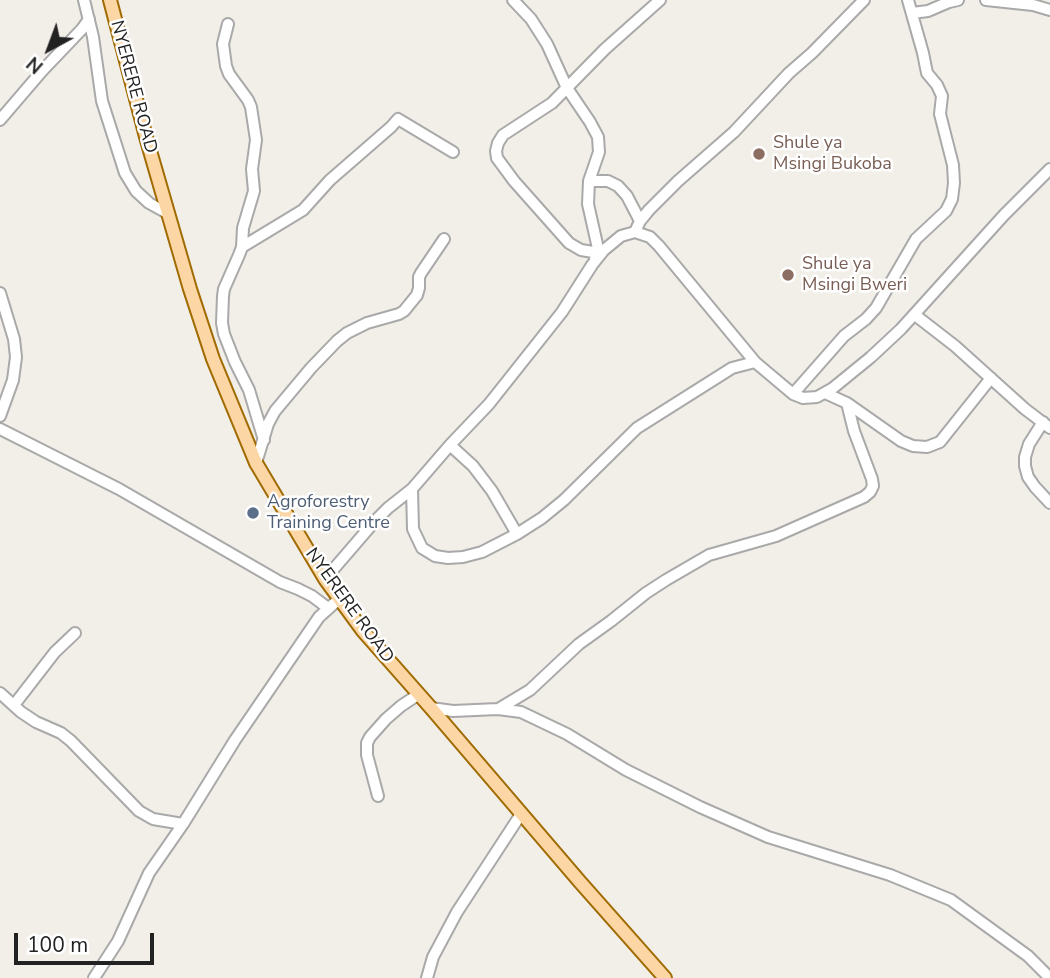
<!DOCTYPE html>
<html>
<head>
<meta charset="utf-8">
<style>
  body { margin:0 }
  #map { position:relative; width:1050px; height:978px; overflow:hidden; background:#f2efe9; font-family:"Nunito Sans",sans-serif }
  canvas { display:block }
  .north { position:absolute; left:14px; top:14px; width:70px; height:70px; -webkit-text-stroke:5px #fff; paint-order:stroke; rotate:221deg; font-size:19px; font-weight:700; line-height:28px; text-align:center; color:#222 }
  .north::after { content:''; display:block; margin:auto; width:24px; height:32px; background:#222; clip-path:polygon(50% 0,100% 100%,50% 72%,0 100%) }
  .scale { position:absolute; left:14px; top:933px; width:140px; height:32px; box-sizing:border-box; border:4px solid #222; border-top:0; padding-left:9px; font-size:21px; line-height:24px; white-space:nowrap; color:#222; -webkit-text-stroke:5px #fff; paint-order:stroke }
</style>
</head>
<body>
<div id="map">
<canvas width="1050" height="978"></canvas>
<div class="north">N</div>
<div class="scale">100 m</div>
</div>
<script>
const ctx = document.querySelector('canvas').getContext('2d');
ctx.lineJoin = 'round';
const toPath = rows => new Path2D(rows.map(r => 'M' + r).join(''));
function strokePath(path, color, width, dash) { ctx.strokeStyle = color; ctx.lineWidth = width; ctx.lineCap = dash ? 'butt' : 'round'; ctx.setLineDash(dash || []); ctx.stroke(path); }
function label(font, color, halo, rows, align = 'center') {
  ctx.font = font + ' "Nunito Sans",sans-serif'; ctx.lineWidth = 5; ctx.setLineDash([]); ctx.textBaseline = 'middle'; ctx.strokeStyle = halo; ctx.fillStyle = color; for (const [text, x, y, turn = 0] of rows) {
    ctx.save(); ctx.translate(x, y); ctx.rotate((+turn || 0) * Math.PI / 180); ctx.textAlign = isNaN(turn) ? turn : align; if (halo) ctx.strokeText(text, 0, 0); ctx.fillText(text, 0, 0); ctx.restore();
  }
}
const minor = toPath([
  [84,0,93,37,102,101,125,173,136,191,149,203,167,213],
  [513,0,531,19,547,44,567,88,590,122,598,137,599,152,589,181,588,204,599,253,595,259],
  [986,0,1033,5,1050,10],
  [912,13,928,11,949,2,958,0],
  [228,24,223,44,226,66,229,74,248,100,251,107,256,140,252,169,254,191,243,228,242,247,239,255,224,289,223,296,222,323,224,334,235,362,249,390,264,440],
  [0,120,42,71,82,29,89,19],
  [589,181,608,181,618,186,627,196,640,221],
  [635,232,640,221,649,210,678,181,734,132,789,73,812,53,864,0],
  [242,247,303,210,330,180,391,127,398,119,453,152],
  [599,253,581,250,569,243,514,181,497,158,496,151,498,143,503,135,552,103,605,49,660,0],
  [0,293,14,339,16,357,13,380,0,416],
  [915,315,955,346,1025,409,1050,428],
  [825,393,847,403,901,441,913,446,927,447,940,442,991,378],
  [793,394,844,336,866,319,876,308,916,239,946,211,952,199,954,183,953,165,940,114,942,96,937,85,927,73,923,53,908,0],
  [1043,422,1029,444,1025,457,1025,466,1028,477,1035,487,1050,503],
  [0,429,119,489,280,582,298,589,312,596,328,608],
  [450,445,473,466,492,491,517,534],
  [256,463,268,424,275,411,311,368,337,341,347,333,367,323,399,314,404,311,417,295,419,288,419,277,421,273,444,239],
  [412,489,413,529,422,548,435,556,448,558,463,557,482,552,517,534,542,518,564,500,637,428,732,368,755,362],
  [325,579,375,521,388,508,412,489,450,445,489,404,562,312,592,265,604,250,621,236,635,232,650,237,659,246,755,362,793,394,803,398,817,397,833,388,871,357,901,329,1004,215,1050,169],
  [0,693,21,712,36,722,61,733,71,741,139,811,153,819,183,824],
  [14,705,55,652,75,633],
  [431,708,453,711,498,709,521,712,567,734,626,770,700,807,768,837,890,875,951,900,1028,956,1050,978],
  [500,708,530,690,579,644,611,621,646,593,666,580,709,555,776,536,864,497,870,492,873,486,872,479,854,431,847,403],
  [378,796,367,755,367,743,370,737,386,719,401,706,419,694],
  [94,978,118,941,149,873,183,824,235,740,319,617,339,599],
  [427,978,433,957,457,912,521,814]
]);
const major = toPath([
  [110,0,146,137,190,289,213,359,256,463,325,579,363,631,431,708,580,882,665,978]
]);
const markers = [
  [759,154,7,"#8d6e63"],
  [788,275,7,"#8d6e63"],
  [253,513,7,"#5c6f8a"]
];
const streetNames = [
  ["NYERERE ROAD",133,87,75],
  ["NYERERE ROAD",349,606,54]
];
const educationNames = [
  ["Shule ya",773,144],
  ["Msingi Bukoba",773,165],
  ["Shule ya",802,265],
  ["Msingi Bweri",802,286]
];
const serviceNames = [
  ["Agroforestry",267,503],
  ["Training Centre",267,524]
];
strokePath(minor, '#a9a9a9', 14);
strokePath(major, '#a06b00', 16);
strokePath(minor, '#fff', 10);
strokePath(major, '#fcd6a4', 12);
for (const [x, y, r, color] of markers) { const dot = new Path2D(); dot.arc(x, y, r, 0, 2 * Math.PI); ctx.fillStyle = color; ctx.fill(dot); strokePath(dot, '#fff', 2.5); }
label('18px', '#222', '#fff', streetNames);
label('18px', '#785e54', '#fff', educationNames, 'left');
label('18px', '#4e5e75', '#fff', serviceNames, 'left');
</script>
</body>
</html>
